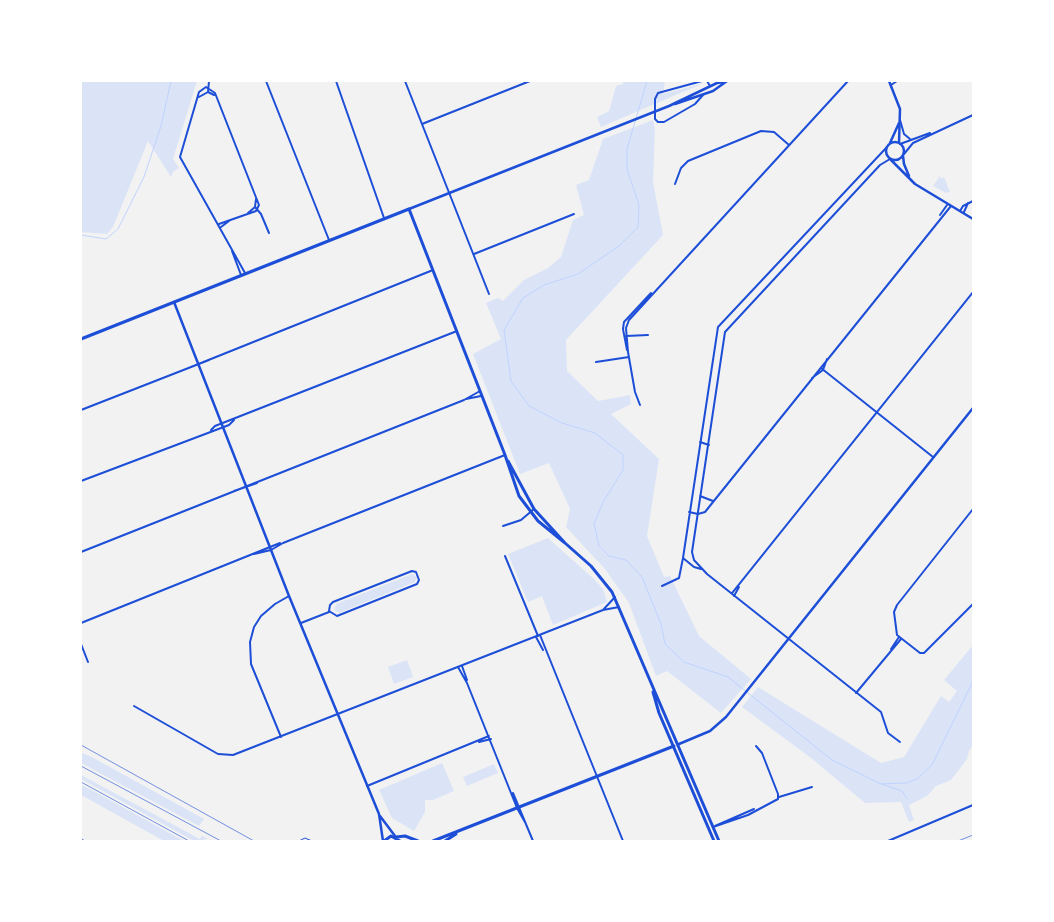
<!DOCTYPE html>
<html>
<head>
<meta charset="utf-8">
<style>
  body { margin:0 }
  #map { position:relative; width:1054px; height:922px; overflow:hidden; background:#f2f2f2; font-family:"Fira Sans",sans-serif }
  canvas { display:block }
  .frame { position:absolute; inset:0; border:82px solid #fff; pointer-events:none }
</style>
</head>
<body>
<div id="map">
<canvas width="1054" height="922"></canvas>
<div class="frame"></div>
</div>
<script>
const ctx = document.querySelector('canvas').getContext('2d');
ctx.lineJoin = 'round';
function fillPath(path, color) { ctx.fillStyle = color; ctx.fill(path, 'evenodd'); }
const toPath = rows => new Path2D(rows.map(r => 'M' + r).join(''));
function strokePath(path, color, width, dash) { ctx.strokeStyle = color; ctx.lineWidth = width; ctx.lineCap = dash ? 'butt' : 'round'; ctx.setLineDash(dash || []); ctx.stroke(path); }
const green = toPath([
  [81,81,197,81,173,159,179,168,173,172,171,177,148,141,113,227,107,234,81,232],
  [623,81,665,81,663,94,704,83,601,127,597,117,609,111,616,86,623,84],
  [653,120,655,131,653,182,663,235,566,340,567,371,598,401,630,395,631,404,611,414,659,459,647,536,664,577,670,576,699,636,751,679,721,713,667,671,656,676,629,603,605,569,566,527,570,509,549,463,520,474,473,354,501,339,486,303,498,298,503,301,524,280,548,268,561,257,573,220,584,215,576,185,589,180,603,139],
  [940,176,941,179,944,177,950,192,946,193,933,186],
  [548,538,594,579,603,589,607,602,553,625,542,596,528,602,508,554],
  [412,574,417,577,415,582,339,613,334,610,336,604],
  [973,645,973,745,969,751,967,759,951,780,936,786,927,796,909,805,914,820,909,822,901,802,865,803,811,758,742,707,758,687,881,763,904,757,941,696,949,702,957,691,944,680],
  [407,660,413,677,394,684,388,667],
  [81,753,90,756,204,819,199,826,81,763],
  [442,763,454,791,433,800,425,800,425,812,414,831,392,818,379,790],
  [494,764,498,773,467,786,463,777],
  [81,775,200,839,202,836,208,839,194,841,81,779],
  [81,785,90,789,184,841,164,841,81,795]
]);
const stream = toPath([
  [647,81,627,149,627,169,639,205,638,227,619,246,578,274,544,285,523,298,504,330,511,381,529,406,562,423,595,433,623,455,623,470,603,502,594,524,599,546,609,556,626,560,642,577,661,624,665,644,684,662,728,677,832,760,881,784,906,783,917,779,932,765,973,681],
  [81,235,106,239,118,229,144,177,161,126,171,81],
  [882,784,902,791,907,799]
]);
const service = toPath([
  [299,841,305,838,312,841]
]);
const minor = toPath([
  [266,81,329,240],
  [336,81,384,218],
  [405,81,489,294],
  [702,81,658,93,655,99,655,119,658,122,664,122,695,104,703,95],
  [707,81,710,86],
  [891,85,897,81],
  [208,92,209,81],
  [199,97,208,92,214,95],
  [900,120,904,134,910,139],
  [422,124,530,81],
  [900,144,930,133],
  [904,154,913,143,973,115],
  [890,159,880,165,725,332,692,552,694,560,707,574,881,712,888,733,900,742],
  [675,184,681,168,688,161,761,131,774,132,789,145],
  [255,207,261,214,269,233],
  [960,211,963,206,973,201],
  [964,212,968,203],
  [248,213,255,207,256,199],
  [940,215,947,205],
  [219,224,256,211,259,205,215,93,206,87,199,92,180,157,245,273],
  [221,227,229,221],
  [232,251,241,275],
  [474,254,574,214],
  [626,336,648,335],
  [627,350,623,329,624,322,651,293],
  [596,362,629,357],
  [821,368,933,457],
  [186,369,433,270],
  [812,378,823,370,827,359],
  [466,399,481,396],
  [640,405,635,392,628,352,626,328,629,320,848,81],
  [81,410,209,360],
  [211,430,215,426,457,331],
  [700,442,709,445],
  [81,481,229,425,234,420],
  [234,491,257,483],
  [700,496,713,501],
  [973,509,897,605,894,612,897,635,920,653,924,653,973,604],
  [689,512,698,514,705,512,951,206],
  [503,526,521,520,534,509],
  [81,552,464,400,480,391],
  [254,554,271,550,283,543,505,455],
  [505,556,538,636],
  [701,569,694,567,683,558,718,327,887,147],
  [412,571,416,572,419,580,417,584,337,616,329,611,330,605,333,602,412,571],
  [662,586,679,578,683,558],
  [732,593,973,292],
  [734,596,739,587],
  [603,610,615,597],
  [81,623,280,543],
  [301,623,329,612],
  [540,635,623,841],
  [536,637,543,650],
  [81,644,88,662],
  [891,649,899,637],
  [462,666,467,680],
  [458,667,467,683,517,808,526,824],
  [856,693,901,639],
  [134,706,218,754,233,755,603,610,619,607],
  [281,737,251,664,250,642,254,627,261,616,275,604,289,596],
  [479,742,491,739],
  [367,786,489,736],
  [513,793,533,841],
  [779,797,812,787],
  [715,826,754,809],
  [713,827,748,815,778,799,778,794,762,753,756,746],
  [81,840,84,841],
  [888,841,973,805]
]);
const tertiary = toPath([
  [889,81,900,109,899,143],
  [675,104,713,91,727,81],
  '886 151a9 9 0 1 1 18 0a9 9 0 1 1-18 0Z',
  [890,143,899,123],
  [903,156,904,164,909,176],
  [891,160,915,184,973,219],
  [409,209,669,106,717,83,724,82],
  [174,302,289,596,379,814,383,841],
  [679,744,710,731,726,717,973,408],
  [380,816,395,836]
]);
const secondary = toPath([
  [396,837,405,836,418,841],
  [384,841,391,836,400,841],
  [433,841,674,746],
  [445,841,456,834]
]);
const primary = toPath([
  [81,339,409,209,505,455,519,496,538,521,565,543],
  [508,461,534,509,565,543,591,566,612,592,719,841],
  [653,692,659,713,714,841]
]);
const rail = toPath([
  [81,745,254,841],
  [81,766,221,841],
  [81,782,189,841],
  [958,841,973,835]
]);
fillPath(green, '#dbe4f7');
strokePath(stream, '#bfd3fe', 1);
strokePath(service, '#1d4ed8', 1);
strokePath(minor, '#1d4ed8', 2);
strokePath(tertiary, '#1d4ed8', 2.5);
strokePath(secondary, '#1d4ed8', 3);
strokePath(primary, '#1d4ed8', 3);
strokePath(rail, '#7290e2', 1);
</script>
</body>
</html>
